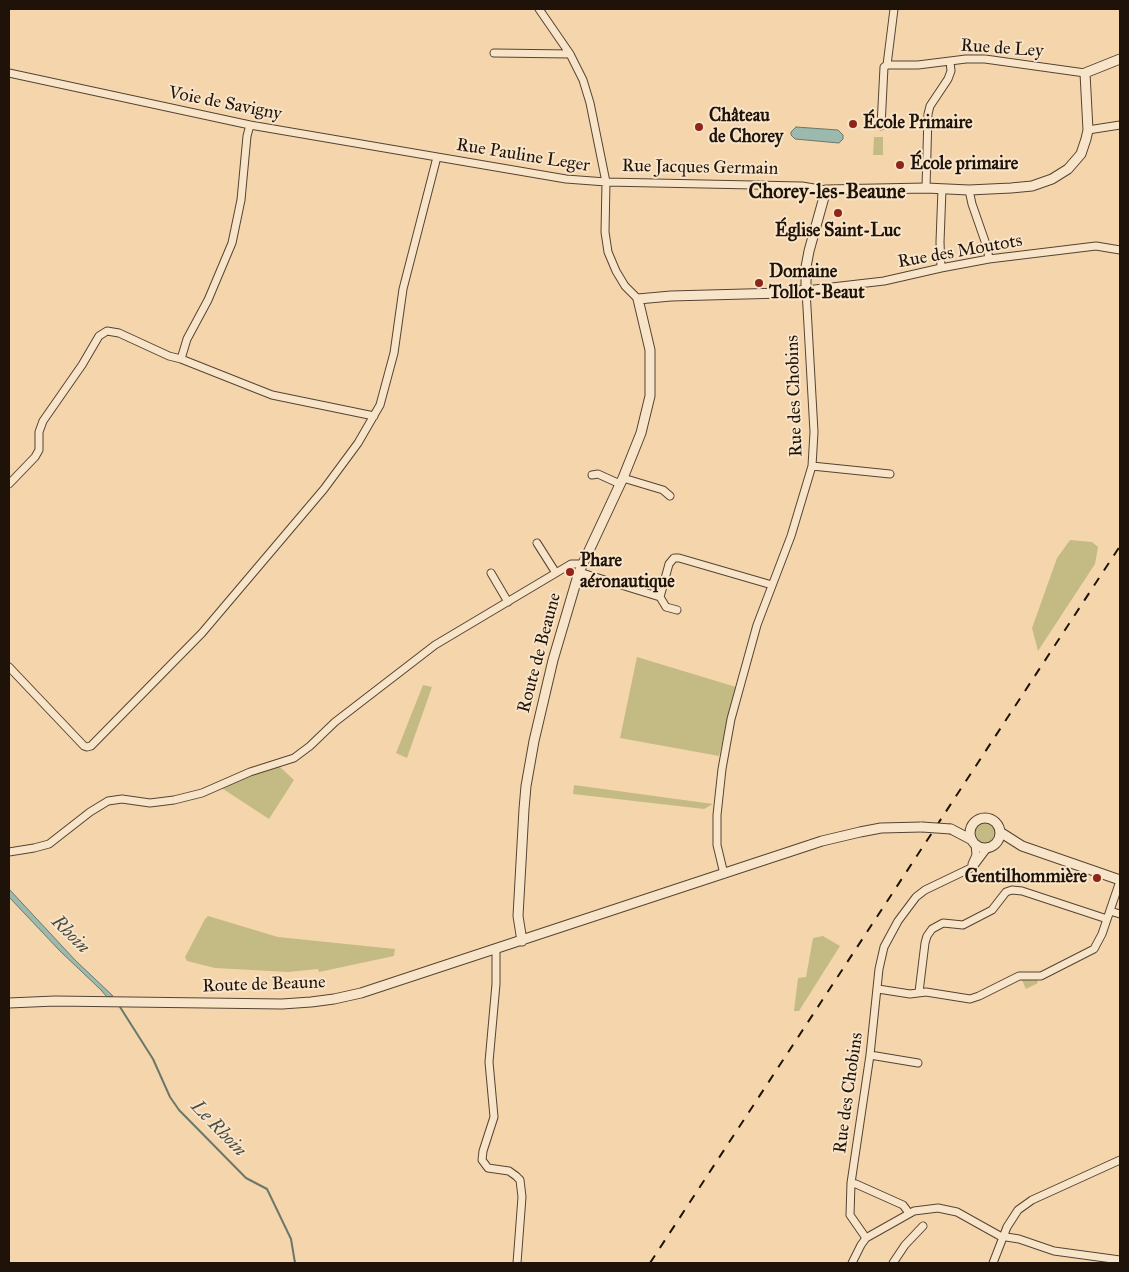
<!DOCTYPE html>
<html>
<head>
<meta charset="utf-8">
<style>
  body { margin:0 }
  #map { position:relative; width:1129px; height:1272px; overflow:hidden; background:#f5d6ac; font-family:"IM FELL Great Primer",serif }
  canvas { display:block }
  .frame { position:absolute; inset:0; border:10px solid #1f1309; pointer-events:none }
</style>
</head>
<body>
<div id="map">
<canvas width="1129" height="1272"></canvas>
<div class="frame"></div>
</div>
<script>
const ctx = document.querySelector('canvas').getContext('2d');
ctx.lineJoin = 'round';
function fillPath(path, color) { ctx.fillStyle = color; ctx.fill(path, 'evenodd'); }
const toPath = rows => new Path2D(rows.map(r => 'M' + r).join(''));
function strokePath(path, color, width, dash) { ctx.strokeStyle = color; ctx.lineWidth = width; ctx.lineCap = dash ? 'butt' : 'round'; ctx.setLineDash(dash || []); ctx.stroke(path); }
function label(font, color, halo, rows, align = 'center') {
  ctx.font = font + ' "IM FELL Great Primer",serif'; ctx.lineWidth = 4; ctx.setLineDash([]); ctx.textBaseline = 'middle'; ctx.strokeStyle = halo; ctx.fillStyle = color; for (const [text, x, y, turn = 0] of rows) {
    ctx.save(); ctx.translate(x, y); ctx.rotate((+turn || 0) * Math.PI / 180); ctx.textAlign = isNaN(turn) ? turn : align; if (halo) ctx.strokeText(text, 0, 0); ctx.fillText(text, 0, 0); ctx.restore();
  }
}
const green = toPath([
  [874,137,883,137,883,155,873,155],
  [1070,540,1092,542,1098,547,1095,564,1038,651,1032,628,1057,558],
  [637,657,736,687,719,756,620,738],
  [423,685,432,687,407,758,396,753],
  [279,766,294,780,269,819,220,787,264,769],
  [574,785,713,804,704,809,573,794],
  '973 832a12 12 0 1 1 24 0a12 12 0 1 1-24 0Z',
  [208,916,278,937,395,949,394,956,319,972,318,969,288,972,215,968,187,961,185,957,205,919],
  [823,936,840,946,799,1011,794,1011,798,978,806,977,813,938],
  [1021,978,1037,980,1038,983,1026,989]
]);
const water = toPath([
  [796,127,838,130,843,135,843,139,839,143,795,139,791,135,791,132,796,127],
  [9,889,75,960,113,996,107,997,101,990,60,951,9,897,9,889]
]);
const stream = toPath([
  [120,1007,153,1059,170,1097,179,1110,246,1178,267,1189,291,1239,295,1263]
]);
const minor = toPath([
  [539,9,570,54,583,80,590,103,606,182,605,232,608,252,616,271,625,286,638,299],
  [494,53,570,54],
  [887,65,918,65,966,59,985,59,1085,73],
  [9,73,250,125,566,179,606,182,802,186,826,190],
  [881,126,884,67,887,65,894,9],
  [1088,130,1120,125],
  [926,188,928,114,930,106,948,79,951,71,950,61],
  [969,190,972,204,987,247,989,259],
  [941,268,940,242,942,189],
  [181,359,187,339,208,300,232,243,241,200,247,136,250,125],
  [812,466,890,474],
  [592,475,598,474,620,484],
  [623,478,663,490,670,496],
  [9,484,35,457,39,450,39,432,43,421,82,365,99,336,107,331,119,333,169,356,181,359,272,395,374,416],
  [537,543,556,573],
  [579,572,660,597,669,564,674,558,679,558,772,585],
  [491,573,508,602],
  [660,597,666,607,677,610],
  [9,667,84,746,87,747,91,746,202,633,324,489,358,443,380,405,394,353,403,289,437,157],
  [9,852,34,848,49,844,90,812,108,801,122,799,150,803,174,800,202,793,250,772,294,758,310,746,335,722,435,645,571,564,582,564],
  [972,864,976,855,975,844],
  [724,874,717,845,717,815,722,769,731,719,757,625,791,536,812,466,814,432,806,290,884,281,941,268,989,259,1096,246,1120,250],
  [1110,911,1120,914],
  [496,949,496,984,489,1062,494,1117,483,1151,482,1160,488,1168,509,1171,516,1176,520,1180,522,1197,517,1263],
  [878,989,910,994,926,992,970,999,979,996,1019,976,1041,976,1094,949,1102,934,1120,881],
  [919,992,925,943,927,936,932,929,943,923,963,925,992,910,1006,892,1012,890,1022,891,1107,919],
  [870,1055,918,1063],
  [851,1183,856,1184,903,1205,909,1213],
  [866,1238,850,1215,851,1183,870,1055,879,969,884,947,898,921,916,897,925,890,973,867,988,847],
  [852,1263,861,1245,866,1238,914,1211,938,1208,957,1212,1000,1236,1019,1239,1054,1251,1120,1260],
  [893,1263,905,1245,923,1226],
  [993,1263,1007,1227,1018,1210,1032,1200,1120,1160]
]);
const tertiary = toPath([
  '970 833a15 15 0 1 1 30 0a15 15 0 1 1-30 0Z',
  [951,829,972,840],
  [1000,832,1022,846,1120,880],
  [522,941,518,916,524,809,526,786,534,741,553,660,579,572,623,478,641,433,650,396,650,350,638,299,671,296,782,293,806,290,806,267,809,251,826,190,926,188,969,190,1011,188,1032,186,1052,179,1068,169,1081,154,1086,139,1088,130,1085,73,1120,59],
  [9,1003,55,1001,282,1004,311,1002,334,999,361,993,822,841,860,832,881,828,922,827]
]);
const rail = toPath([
  [650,1263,1120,546]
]);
const tertiaryBridge = toPath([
  [922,827,951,829]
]);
const markers = [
  [853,124,5,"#8f2418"],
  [699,127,5,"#8f2418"],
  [900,165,5,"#8f2418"],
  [838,213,5,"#8f2418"],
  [759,283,5,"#8f2418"],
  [570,572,5,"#8f2418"],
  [1097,878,5,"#8f2418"]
];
const streetNames = [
  ["Rue de Ley",1002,49,4],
  ["Voie de Savigny",225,104,11],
  ["Rue Pauline Leger",523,156,9],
  ["Rue Jacques Germain",700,168,1],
  ["Rue des Moutots",960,252,-10],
  ["Rue des Chobins",795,396,-92],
  ["Route de Beaune",540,653,-75],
  ["Route de Beaune",264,985,-2],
  ["Rue des Chobins",849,1093,-82]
];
const poiNames = [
  ["Château",709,117],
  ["de Chorey",709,138],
  ["École Primaire",863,124],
  ["École primaire",910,165],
  ["Église Saint-Luc",838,232,"center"],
  ["Domaine",769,273],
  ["Tollot-Beaut",769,294],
  ["Phare",580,562],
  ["aéronautique",580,583],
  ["Gentilhommière",1087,878,"right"]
];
const waterNames = [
  ["Rhoin",70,935,45],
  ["Le Rhoin",218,1129,46]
];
const quarterNames = [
  ["Chorey-les-Beaune",827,193]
];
fillPath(green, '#c4bb84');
fillPath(water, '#9cb9ad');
strokePath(water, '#6a776b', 1);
strokePath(stream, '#6a776b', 2);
strokePath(minor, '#544432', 9);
strokePath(tertiary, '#544432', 11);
strokePath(minor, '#f8e4c9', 7);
strokePath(tertiary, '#f8e4c9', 9);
strokePath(rail, '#1f1309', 2, [9, 9]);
strokePath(tertiaryBridge, '#544432', 11, []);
strokePath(tertiaryBridge, '#f8e4c9', 9);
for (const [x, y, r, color] of markers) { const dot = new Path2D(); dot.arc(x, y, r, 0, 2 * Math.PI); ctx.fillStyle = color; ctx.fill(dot); strokePath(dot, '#f8e4c9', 2); }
label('18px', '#1f1309', '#f8e4c9', streetNames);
label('bold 18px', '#1f1309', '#f8e4c9', poiNames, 'left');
label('italic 19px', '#4b4d42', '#f8e4c9', waterNames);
label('bold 20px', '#1f1309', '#f8e4c9', quarterNames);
</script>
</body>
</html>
